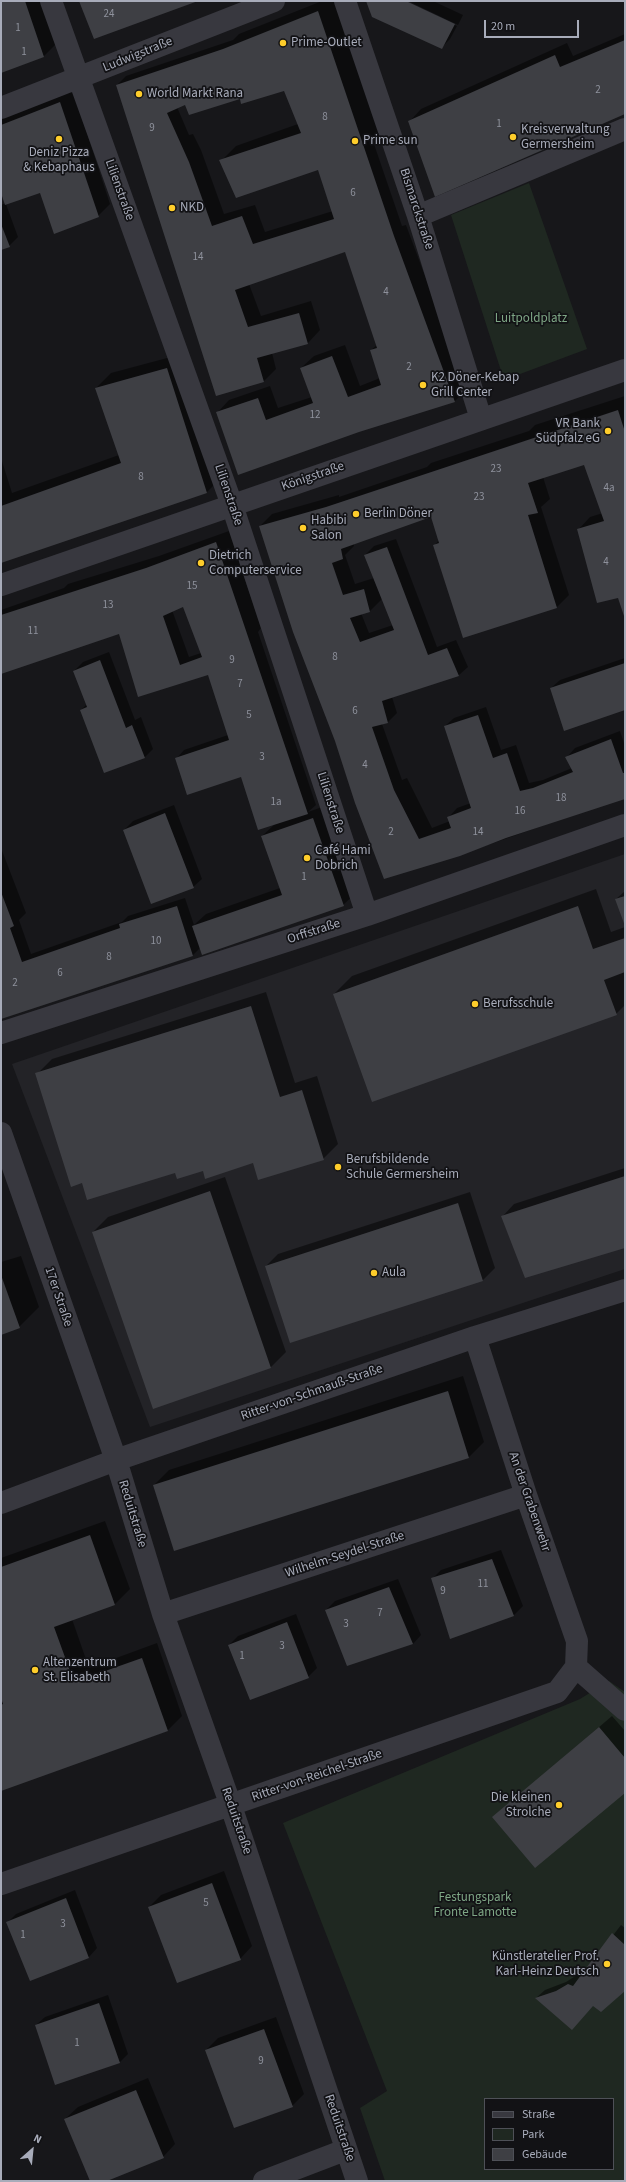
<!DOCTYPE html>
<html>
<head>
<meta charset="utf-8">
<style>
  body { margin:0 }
  #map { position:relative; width:626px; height:2182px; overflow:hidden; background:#17171a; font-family:"Source Sans 3",sans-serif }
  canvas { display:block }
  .frame { position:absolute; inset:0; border:2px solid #a8acba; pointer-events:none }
  .legend { position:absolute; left:484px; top:2098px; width:130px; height:72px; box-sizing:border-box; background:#121215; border:1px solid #4e5057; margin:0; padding:5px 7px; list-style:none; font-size:12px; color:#a8acba }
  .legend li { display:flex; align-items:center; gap:8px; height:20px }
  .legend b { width:20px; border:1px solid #4e5057 }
  .north { position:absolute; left:12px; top:2130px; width:40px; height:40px; -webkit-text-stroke:3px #121215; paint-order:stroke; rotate:27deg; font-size:11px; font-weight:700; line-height:16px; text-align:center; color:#a8acba }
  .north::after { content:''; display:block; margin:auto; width:14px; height:18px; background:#a8acba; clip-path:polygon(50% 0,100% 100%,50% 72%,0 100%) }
  .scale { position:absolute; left:484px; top:20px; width:95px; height:18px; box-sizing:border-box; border:2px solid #a8acba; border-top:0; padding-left:5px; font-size:12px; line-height:14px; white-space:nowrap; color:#a8acba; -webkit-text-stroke:3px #121215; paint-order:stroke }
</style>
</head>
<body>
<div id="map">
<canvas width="626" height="2182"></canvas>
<div class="frame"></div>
<ul class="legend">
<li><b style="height:5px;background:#38383f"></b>Straße</li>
<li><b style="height:11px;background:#1f2821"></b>Park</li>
<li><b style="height:11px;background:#3e3f44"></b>Gebäude</li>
</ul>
<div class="north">N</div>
<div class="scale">20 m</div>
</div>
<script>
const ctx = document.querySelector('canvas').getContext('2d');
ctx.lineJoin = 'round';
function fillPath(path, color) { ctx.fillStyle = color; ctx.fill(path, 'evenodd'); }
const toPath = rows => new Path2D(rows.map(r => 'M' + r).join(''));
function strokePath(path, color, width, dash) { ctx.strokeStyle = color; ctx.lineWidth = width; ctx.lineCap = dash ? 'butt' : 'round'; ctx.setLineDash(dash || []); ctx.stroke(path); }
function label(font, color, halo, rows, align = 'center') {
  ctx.font = font + ' "Source Sans 3",sans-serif'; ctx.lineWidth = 3.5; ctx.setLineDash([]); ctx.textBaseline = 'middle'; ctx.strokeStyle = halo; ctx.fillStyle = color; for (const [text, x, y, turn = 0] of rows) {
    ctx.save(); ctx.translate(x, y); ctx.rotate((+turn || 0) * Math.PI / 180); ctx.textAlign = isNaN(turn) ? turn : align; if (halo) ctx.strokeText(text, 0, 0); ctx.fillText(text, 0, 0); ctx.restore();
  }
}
const built = toPath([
  [625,854,625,1269,150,1427,12,1064]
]);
const green = toPath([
  [529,183,587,349,504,380,451,215],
  [609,1681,625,1692,625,2181,385,2181,360,2108,387,2091,283,1823,580,1699],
  [485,2099,613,2099,613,2169,485,2169]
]);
const shadow = toPath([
  [1,1,41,1,56,44,43,57,1,72],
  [322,1,335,1,381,138,374,144,402,226,406,225,467,389,455,401,359,431,238,474,217,413,229,400,270,386,278,408,312,397,301,368,314,356,345,345,360,386,380,378,371,350,377,345,347,251,249,284,261,316,311,301,320,330,308,343,272,353,276,369,264,381,217,395,117,85,126,76,233,40,239,34],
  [284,90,298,124,236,146,221,161,319,169,333,211,265,232,255,205,224,214,201,150,193,134,189,135,177,107,186,104],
  [367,1,404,1,457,26,450,39,441,48],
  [408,1,433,1,463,15,458,25],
  [625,34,625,114,409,122,421,109,567,43,573,56],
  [73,90,110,204,98,216,40,192,6,204,18,237,9,246,1,249,1,205,6,203,1,190,1,119],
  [182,354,222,477,207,492,1,562,1,458,12,493,119,455,96,388,111,373],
  [625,396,625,617,619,597,578,530,590,517,603,513,585,464,543,477,550,499,541,507,569,595,557,607,434,546,439,540,431,516,354,543,354,546,345,555,355,584,374,578,365,555,374,546,396,539,437,647,456,640,468,667,459,675,392,697,397,713,388,722,382,724,402,780,407,778,432,828,450,821,449,817,457,808,471,803,445,726,454,718,486,707,501,750,516,745,529,783,543,780,572,768,567,757,575,748,620,731,625,746,625,797,459,855,385,878,260,526,272,514,339,495,339,497,427,467,431,463,529,431,535,425],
  [382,599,393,625,369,633,361,613,370,611],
  [229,531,261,628,258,632,316,805,308,812,325,806,356,893,343,905,201,947,192,956,1,1018,1,848,26,913,19,920,31,954,122,922,128,916,185,898,194,925,206,914,280,888,262,836,275,824,242,776,176,759,184,750,228,735,208,673,139,696,120,633,1,673,1,610,64,588,68,584,159,556],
  [184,606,201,653,189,657,172,610],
  [109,652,135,720,141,717,153,749,144,758,81,710,87,704,74,671,83,662],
  [625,658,625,709,551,688,560,680],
  [174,805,202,879,193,887,124,830,133,821],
  [596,889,611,932,625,927,625,1005,616,1014,334,994,352,976],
  [625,891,625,924,616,899],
  [266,992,295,1083,317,1076,338,1144,323,1159,254,1162,203,1170,82,1182,37,1074,52,1059],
  [625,1168,625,1247,502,1217,514,1204],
  [225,1177,286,1352,271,1367,153,1407,93,1232,108,1217],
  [470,1192,495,1268,483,1280,291,1342,266,1266,278,1254],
  [21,1256,39,1307,19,1327,1,1334,1,1262],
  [463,1376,484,1442,469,1457,175,1550,154,1485,169,1470],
  [105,1521,130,1589,115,1604,72,1619,89,1668,157,1643,182,1716,167,1731,1,1790,1,1558],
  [501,1550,523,1606,514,1615,450,1638,432,1579,441,1570],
  [398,1579,421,1635,413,1644,326,1610,335,1601],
  [296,1614,317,1668,308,1677,229,1645,238,1636],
  [612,1716,625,1731,625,1791,494,1817],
  [224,1871,252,1946,240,1959,149,1907,161,1895],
  [75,1890,97,1948,89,1957,30,1980,7,1923,16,1914],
  [621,1925,625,1928,625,1990,594,2005,536,1998,545,1990,566,1982,577,1975,581,1977],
  [108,1995,128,2054,120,2062,36,2025,45,2017],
  [276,2017,304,2094,292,2106,206,2050,218,2038],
  [148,2078,175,2144,163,2157,104,2181,91,2181,65,2119,78,2107]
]);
const building = toPath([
  [1,1,25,1,44,57,1,73],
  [79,1,198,1,94,39],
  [366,1,406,1,455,24,442,49,372,17],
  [318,11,394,236,455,402,359,432,238,475,216,412,258,398,266,420,313,403,300,368,332,356,348,397,381,385,370,350,377,348,345,252,235,290,248,327,299,313,308,344,257,358,264,382,216,396,116,85,223,49],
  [284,91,301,133,219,160,236,198,318,170,334,219,253,244,242,216,212,226,189,162,167,113,185,105,189,115,240,99,241,104],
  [625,40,625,114,435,197,408,121,555,55,560,67],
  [60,102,99,217,54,234,40,193,5,205,1,193,1,125],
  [1,224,10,247,1,250],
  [167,368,207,493,1,563,1,506,121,463,95,388],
  [618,410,625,432,625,619,618,598,597,603,577,529,604,521,584,465,528,483,538,513,528,515,557,608,463,638,433,545,439,543,431,517,341,549,343,559,332,563,343,595,364,589,370,612,350,618,360,642,394,630,364,555,387,547,428,655,447,648,459,676,382,701,388,723,372,727,394,790,419,839,451,828,447,817,471,808,444,726,478,715,493,758,507,753,520,791,533,788,573,772,565,757,611,739,623,773,625,773,625,799,506,838,460,856,384,879,355,803,335,741,293,632,259,526,326,507],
  [216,542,308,814,258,830,241,777,187,795,175,758,229,740,208,675,138,697,119,634,1,674,1,615,146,568],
  [183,607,202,657,180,665,163,616],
  [100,660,126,728,132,725,145,758,104,773,80,710,87,707,73,671],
  [625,663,625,710,564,731,550,688],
  [165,813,194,888,151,904,123,830],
  [313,818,344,906,202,955,192,926,282,895,261,836],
  [1,892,14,926,10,928,22,962,120,928,119,924,177,906,193,956,1,1019],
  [625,896,625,926,615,899],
  [578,906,593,949,625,938,625,972,604,980,617,1015,372,1102,333,994],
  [251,1006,280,1097,302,1090,324,1160,258,1180,253,1163,205,1179,203,1171,177,1179,175,1173,87,1200,82,1183,71,1187,35,1073],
  [625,1176,625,1248,525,1278,501,1216],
  [210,1191,271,1368,153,1409,92,1232],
  [458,1203,483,1281,290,1343,265,1266],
  [1,1275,20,1328,1,1335],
  [448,1391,469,1458,174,1551,153,1485],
  [90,1535,115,1605,54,1627,74,1682,142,1658,168,1731,1,1791,1,1705,3,1704,1,1698,1,1567],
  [492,1559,514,1616,450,1639,431,1578],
  [389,1587,413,1644,347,1666,325,1610],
  [287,1622,309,1678,250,1700,228,1645],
  [599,1727,625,1758,625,1793,535,1868,492,1817],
  [212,1883,241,1960,177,1983,148,1907],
  [66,1898,89,1958,30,1981,6,1922],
  [612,1933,625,1945,625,1991,601,2012,593,2006,572,2030,535,1998,556,1991,568,1984,573,1986],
  [99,2003,120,2063,55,2085,35,2025],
  [264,2029,293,2107,234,2128,205,2050],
  [136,2090,164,2158,107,2181,90,2181,64,2119]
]);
const street = toPath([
  [51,1,232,505,367,915],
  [345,1,418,216,481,419],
  [1,108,274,1],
  [418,216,625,129],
  [1,585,625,370],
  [1,1033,367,915,625,825],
  [1,1133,116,1460,163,1614,231,1806,357,2181],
  [475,1337,526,1495,577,1641,576,1667],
  [1,1503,116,1460,475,1337,625,1290],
  [163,1614,526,1495],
  [576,1667,625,1710],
  [1,1884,557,1692,576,1667],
  [264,2181,345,2150]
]);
const markers = [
  [283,43,4,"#fecd2b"],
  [139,94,4,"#fecd2b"],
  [513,137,4,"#fecd2b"],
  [59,139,4,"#fecd2b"],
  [355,141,4,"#fecd2b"],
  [172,208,4,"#fecd2b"],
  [423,385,4,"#fecd2b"],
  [608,431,4,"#fecd2b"],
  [356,514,4,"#fecd2b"],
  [303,528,4,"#fecd2b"],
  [201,563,4,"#fecd2b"],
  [307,858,4,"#fecd2b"],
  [475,1004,4,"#fecd2b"],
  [338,1167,4,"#fecd2b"],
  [374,1273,4,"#fecd2b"],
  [35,1670,4,"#fecd2b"],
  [559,1805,4,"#fecd2b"],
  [607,1964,4,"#fecd2b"]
];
const numberNames = [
  ["24",109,15],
  ["1",18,29],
  ["1",24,53],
  ["2",598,91],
  ["8",325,118],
  ["1",499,125],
  ["9",152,129],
  ["6",353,194],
  ["14",198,258],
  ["4",386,293],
  ["2",409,368],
  ["12",315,416],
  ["23",496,470],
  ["8",141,478],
  ["4a",609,489],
  ["23",479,498],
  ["4",606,563],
  ["15",192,587],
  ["13",108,606],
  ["11",33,632],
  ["8",335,658],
  ["9",232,661],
  ["7",240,685],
  ["6",355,712],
  ["5",249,716],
  ["3",262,758],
  ["4",365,766],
  ["18",561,799],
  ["1a",276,803],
  ["16",520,812],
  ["2",391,833],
  ["14",478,833],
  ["1",304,878],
  ["10",156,942],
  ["8",109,958],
  ["6",60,974],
  ["2",15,984],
  ["11",483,1585],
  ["9",443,1592],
  ["7",380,1614],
  ["3",346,1625],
  ["3",282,1647],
  ["1",242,1657],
  ["5",206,1904],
  ["3",63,1925],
  ["1",23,1936],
  ["1",77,2044],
  ["9",261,2062]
];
const poiNames = [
  ["Prime-Outlet",291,43],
  ["World Markt Rana",147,94],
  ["Kreisverwaltung",521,130],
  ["Germersheim",521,145],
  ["Prime sun",363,141],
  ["Deniz Pizza",59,153,"center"],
  ["& Kebaphaus",59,168,"center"],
  ["NKD",180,208],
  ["K2 Döner-Kebap",431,378],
  ["Grill Center",431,393],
  ["VR Bank",600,424,"right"],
  ["Südpfalz eG",600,439,"right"],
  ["Berlin Döner",364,514],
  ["Habibi",311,521],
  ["Salon",311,536],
  ["Dietrich",209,556],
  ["Computerservice",209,571],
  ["Café Hami",315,851],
  ["Dobrich",315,866],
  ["Berufsschule",483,1004],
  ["Berufsbildende",346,1160],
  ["Schule Germersheim",346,1175],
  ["Aula",382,1273],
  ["Altenzentrum",43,1663],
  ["St. Elisabeth",43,1678],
  ["Die kleinen",551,1798,"right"],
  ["Strolche",551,1813,"right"],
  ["Künstleratelier Prof.",599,1957,"right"],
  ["Karl-Heinz Deutsch",599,1972,"right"]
];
const streetNames = [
  ["Ludwigstraße",138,55,-22],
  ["Lilienstraße",119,190,70],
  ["Bismarckstraße",416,209,72],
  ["Königstraße",313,477,-19],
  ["Lilienstraße",228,495,71],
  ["Lilienstraße",330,803,72],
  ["Orffstraße",314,932,-18],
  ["17er Straße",58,1297,71],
  ["Ritter-von-Schmauß-Straße",312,1393,-19],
  ["An der Grabenwehr",529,1502,71],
  ["Reduitstraße",132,1514,73],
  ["Wilhelm-Seydel-Straße",345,1555,-18],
  ["Ritter-von-Reichel-Straße",317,1776,-19],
  ["Reduitstraße",236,1821,71],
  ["Reduitstraße",339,2128,71]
];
const parkNames = [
  ["Luitpoldplatz",531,319],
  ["Festungspark",475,1898],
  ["Fronte Lamotte",475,1913]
];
fillPath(built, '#232327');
fillPath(green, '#1f2821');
fillPath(shadow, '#0007');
fillPath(building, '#3e3f44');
strokePath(street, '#38383f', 22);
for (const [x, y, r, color] of markers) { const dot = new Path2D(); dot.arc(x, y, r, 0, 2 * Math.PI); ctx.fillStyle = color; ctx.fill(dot); strokePath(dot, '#121215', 1.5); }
label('11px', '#8e919c', null, numberNames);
label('13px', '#a8acba', '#121215', poiNames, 'left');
label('13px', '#a8acba', '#121215', streetNames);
label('13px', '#7ea685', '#121215', parkNames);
</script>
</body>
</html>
